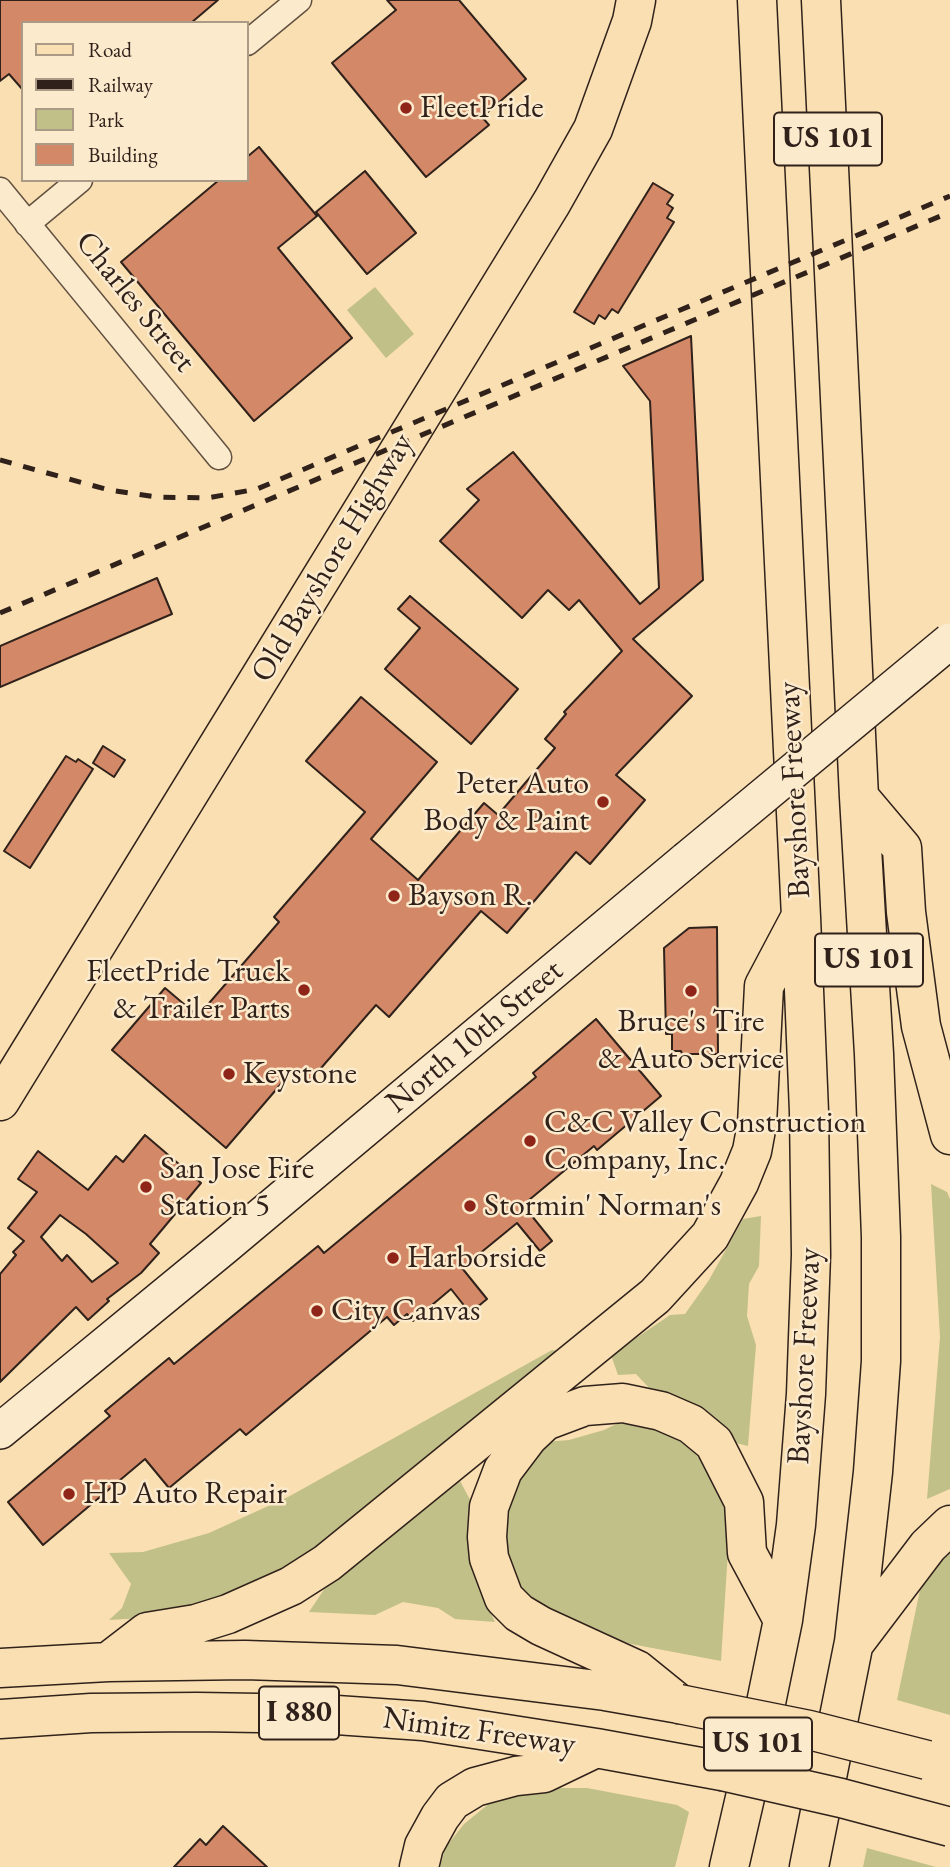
<!DOCTYPE html>
<html>
<head>
<meta charset="utf-8">
<style>
  body { margin:0 }
  #map { position:relative; width:950px; height:1867px; overflow:hidden; background:#fadfb2; font-family:"EB Garamond",serif }
  canvas { display:block }
  .legend { position:absolute; left:21px; top:21px; width:228px; height:161px; box-sizing:border-box; background:#fceacd; border:2px solid #aa9a86; margin:0; padding:9px 12px; list-style:none; font-size:21px; color:#30221b }
  .legend li { display:flex; align-items:center; gap:14px; height:35px }
  .legend b { width:35px; border:2px solid #aa9a86 }
</style>
</head>
<body>
<div id="map">
<canvas width="950" height="1867"></canvas>
<ul class="legend">
<li><b style="height:9px;background:#fadfb2"></b>Road</li>
<li><b style="height:9px;background:#30221b"></b>Railway</li>
<li><b style="height:19px;background:#c2c089"></b>Park</li>
<li><b style="height:19px;background:#d38968"></b>Building</li>
</ul>
</div>
<script>
const ctx = document.querySelector('canvas').getContext('2d');
ctx.lineJoin = 'round';
function fillPath(path, color) { ctx.fillStyle = color; ctx.fill(path, 'evenodd'); }
const toPath = rows => new Path2D(rows.map(r => 'M' + r).join(''));
function strokePath(path, color, width, dash) { ctx.strokeStyle = color; ctx.lineWidth = width; ctx.lineCap = dash ? 'butt' : 'round'; ctx.setLineDash(dash || []); ctx.stroke(path); }
function label(font, color, halo, rows, align = 'center') {
  ctx.font = font + ' "EB Garamond",serif'; ctx.lineWidth = 5; ctx.setLineDash([]); ctx.textBaseline = 'middle'; ctx.strokeStyle = halo; ctx.fillStyle = color; for (const [text, x, y, turn = 0] of rows) {
    ctx.save(); ctx.translate(x, y); ctx.rotate((+turn || 0) * Math.PI / 180); ctx.textAlign = isNaN(turn) ? turn : align; if (halo) ctx.strokeText(text, 0, 0); ctx.fillText(text, 0, 0); ctx.restore();
  }
}
const green = toPath([
  [375,287,414,334,386,358,347,310],
  [931,1184,947,1192,950,1199,950,1489,927,1499,940,1337],
  [761,1216,759,1266,749,1284,747,1316,756,1345,748,1446,728,1441,652,1391,636,1374,618,1375,611,1355,670,1315,685,1314,709,1280,743,1219],
  [552,1350,566,1352,369,1513,248,1592,159,1617,109,1620,122,1608,131,1584,109,1553,143,1552,209,1533,288,1497],
  [625,1420,662,1428,691,1448,719,1484,729,1535,721,1661,631,1644,573,1626,539,1606,520,1587,509,1558,504,1528,511,1492,545,1442,569,1440,604,1430],
  [460,1481,473,1505,472,1555,479,1589,495,1622,455,1619,438,1608,403,1602,375,1615,309,1612,325,1588],
  [950,1544,950,1715,897,1700,922,1580],
  [537,1788,587,1788,677,1805,689,1812,675,1867,440,1867,445,1848,464,1824,491,1802],
  [867,1848,936,1867,863,1867]
]);
const building = toPath([
  [0,0,218,0,191,23,23,23,23,90,9,74,0,81,0,0],
  [387,0,459,0,526,79,482,117,489,125,426,177,332,63,396,10,387,0],
  [259,147,317,216,278,248,352,338,254,421,121,262,219,180,247,180,247,157,259,147],
  [365,171,416,233,367,274,316,212,365,171],
  [653,183,673,195,667,204,673,208,667,218,674,222,618,313,612,309,605,319,599,315,594,324,574,312,653,183],
  [691,336,703,580,633,639,692,696,616,775,645,800,590,864,576,852,507,933,481,911,389,1017,376,1005,308,1083,293,1070,226,1148,112,1050,165,988,198,1016,279,922,274,917,365,812,306,761,361,697,437,762,371,839,418,880,484,803,498,815,555,748,545,739,566,714,564,712,622,651,579,600,569,610,548,590,522,618,440,541,479,500,467,489,513,452,640,604,659,588,650,401,623,366,691,336],
  [157,578,172,614,0,687,0,646,157,578],
  [410,596,518,689,471,744,385,669,420,628,398,609,410,596],
  [103,746,125,760,114,777,93,763,103,746],
  [66,756,76,762,78,759,93,769,30,868,4,851,66,756],
  [717,927,718,1054,682,1054,681,1051,672,1051,672,1034,666,1034,664,948,689,928,717,927],
  [596,1019,661,1096,597,1150,594,1146,523,1205,552,1241,540,1251,517,1223,462,1268,487,1299,470,1313,451,1289,413,1321,407,1314,394,1325,387,1317,246,1435,240,1429,169,1488,145,1459,43,1545,8,1502,110,1416,105,1411,169,1358,174,1364,318,1246,324,1253,536,1077,533,1073,596,1019],
  [145,1135,201,1183,150,1244,159,1253,141,1273,107,1299,109,1301,88,1320,76,1307,0,1382,0,1274,16,1255,13,1252,24,1241,8,1228,37,1192,18,1179,38,1151,88,1190,116,1156,123,1162,145,1135],
  [60,1215,86,1234,118,1263,92,1282,67,1255,62,1261,41,1237,60,1215],
  [223,1826,267,1867,174,1867,200,1839,206,1845,223,1826]
]);
const minor = toPath([
  [247,43,299,0],
  [0,190,219,457],
  [27,224,80,180]
]);
const secondary = toPath([
  [0,1431,224,1247,686,860]
]);
const primary = toPath([
  [0,1101,552,202,593,129,632,21,636,0]
]);
const motorway = toPath([
  [859,797,902,848,906,912,921,1026,950,1135],
  [856,1641,928,1546,950,1525],
  [108,1662,147,1632,196,1624,228,1614,291,1586,327,1563,655,1296,710,1236,739,1183,752,1151,757,1124,764,986,800,918],
  [0,1668,108,1662,245,1660,397,1665,605,1691,674,1703],
  [679,1704,637,1670,541,1626,519,1613,504,1598,489,1558,487,1537,489,1507,503,1470,528,1437,545,1421,585,1406,623,1403,661,1411,691,1424,714,1443,744,1502,747,1553,783,1620],
  [0,1719,91,1713,197,1712,322,1714,423,1721,596,1748,722,1771],
  [419,1867,424,1846,440,1817,452,1801,475,1787,516,1776,544,1773,596,1748],
  [729,1867,759,1737,783,1620,796,1525,806,1394,811,1255,809,1112,801,917,757,0],
  [809,1867,854,1642,873,1472,881,1361,881,1237,874,1054,859,797,821,0]
]);
const rail = toPath([
  [0,460,109,490,156,497,207,498,257,489,950,196],
  [0,613,950,212]
]);
const secondaryBridge = toPath([
  [686,860,950,641]
]);
const motorwayBridge = toPath([
  [679,1704,809,1730,927,1760],
  [722,1771,841,1798,950,1827]
]);
const markers = [
  [406,108,7,"#8f2418"],
  [603,802,7,"#8f2418"],
  [394,896,7,"#8f2418"],
  [304,990,7,"#8f2418"],
  [691,991,7,"#8f2418"],
  [229,1074,7,"#8f2418"],
  [530,1141,7,"#8f2418"],
  [146,1187,7,"#8f2418"],
  [470,1206,7,"#8f2418"],
  [393,1258,7,"#8f2418"],
  [317,1311,7,"#8f2418"],
  [69,1494,7,"#8f2418"]
];
const shields = [
  [828,139,108],
  [869,960,108],
  [299,1713,80],
  [758,1744,108]
];
const shieldNames = [
  ["US 101",828,139],
  ["US 101",869,960],
  ["I 880",299,1713],
  ["US 101",758,1744]
];
const poiNames = [
  ["FleetPride",420,108],
  ["Peter Auto",589,784,"right"],
  ["Body & Paint",589,821,"right"],
  ["Bayson R.",408,896],
  ["FleetPride Truck",290,972,"right"],
  ["& Trailer Parts",290,1009,"right"],
  ["Bruce's Tire",691,1022,"center"],
  ["& Auto Service",691,1059,"center"],
  ["Keystone",243,1074],
  ["C&C Valley Construction",544,1123],
  ["Company, Inc.",544,1160],
  ["San Jose Fire",160,1169],
  ["Station 5",160,1206],
  ["Stormin' Norman's",484,1206],
  ["Harborside",407,1258],
  ["City Canvas",331,1311],
  ["HP Auto Repair",83,1494]
];
const streetNames = [
  ["Charles Street",135,302,51],
  ["Old Bayshore Highway",333,558,-59],
  ["Bayshore Freeway",795,790,-93],
  ["North 10th Street",475,1037,-40],
  ["Bayshore Freeway",805,1356,-87],
  ["Nimitz Freeway",479,1732,8]
];
fillPath(green, '#c2c089');
fillPath(building, '#d38968');
strokePath(building, '#30221b', 2);
strokePath(minor, '#625141', 27);
strokePath(secondary, '#30221b', 38);
strokePath(primary, '#30221b', 41);
strokePath(motorway, '#30221b', 41);
strokePath(minor, '#fceacd', 24);
strokePath(secondary, '#fceacd', 35);
strokePath(primary, '#fadfb2', 38);
strokePath(motorway, '#fadfb2', 38);
strokePath(rail, '#30221b', 5, [12, 12]);
strokePath(secondaryBridge, '#30221b', 38, []);
strokePath(motorwayBridge, '#30221b', 41, []);
strokePath(secondaryBridge, '#fceacd', 35);
strokePath(motorwayBridge, '#fadfb2', 38);
for (const [x, y, r, color] of markers) { const dot = new Path2D(); dot.arc(x, y, r, 0, 2 * Math.PI); ctx.fillStyle = color; ctx.fill(dot); strokePath(dot, '#fceacd', 2.5); }
for (const [x, y, w] of shields) { const box = new Path2D(); box.roundRect(x - w / 2, y - 26.5, w, 53, 5); ctx.fillStyle = '#fceacd'; ctx.fill(box); strokePath(box, '#30221b', 2); }
label('bold 30px', '#30221b', null, shieldNames);
label('32px', '#30221b', '#fceacd', poiNames, 'left');
label('32px', '#30221b', '#fceacd', streetNames);
</script>
</body>
</html>
